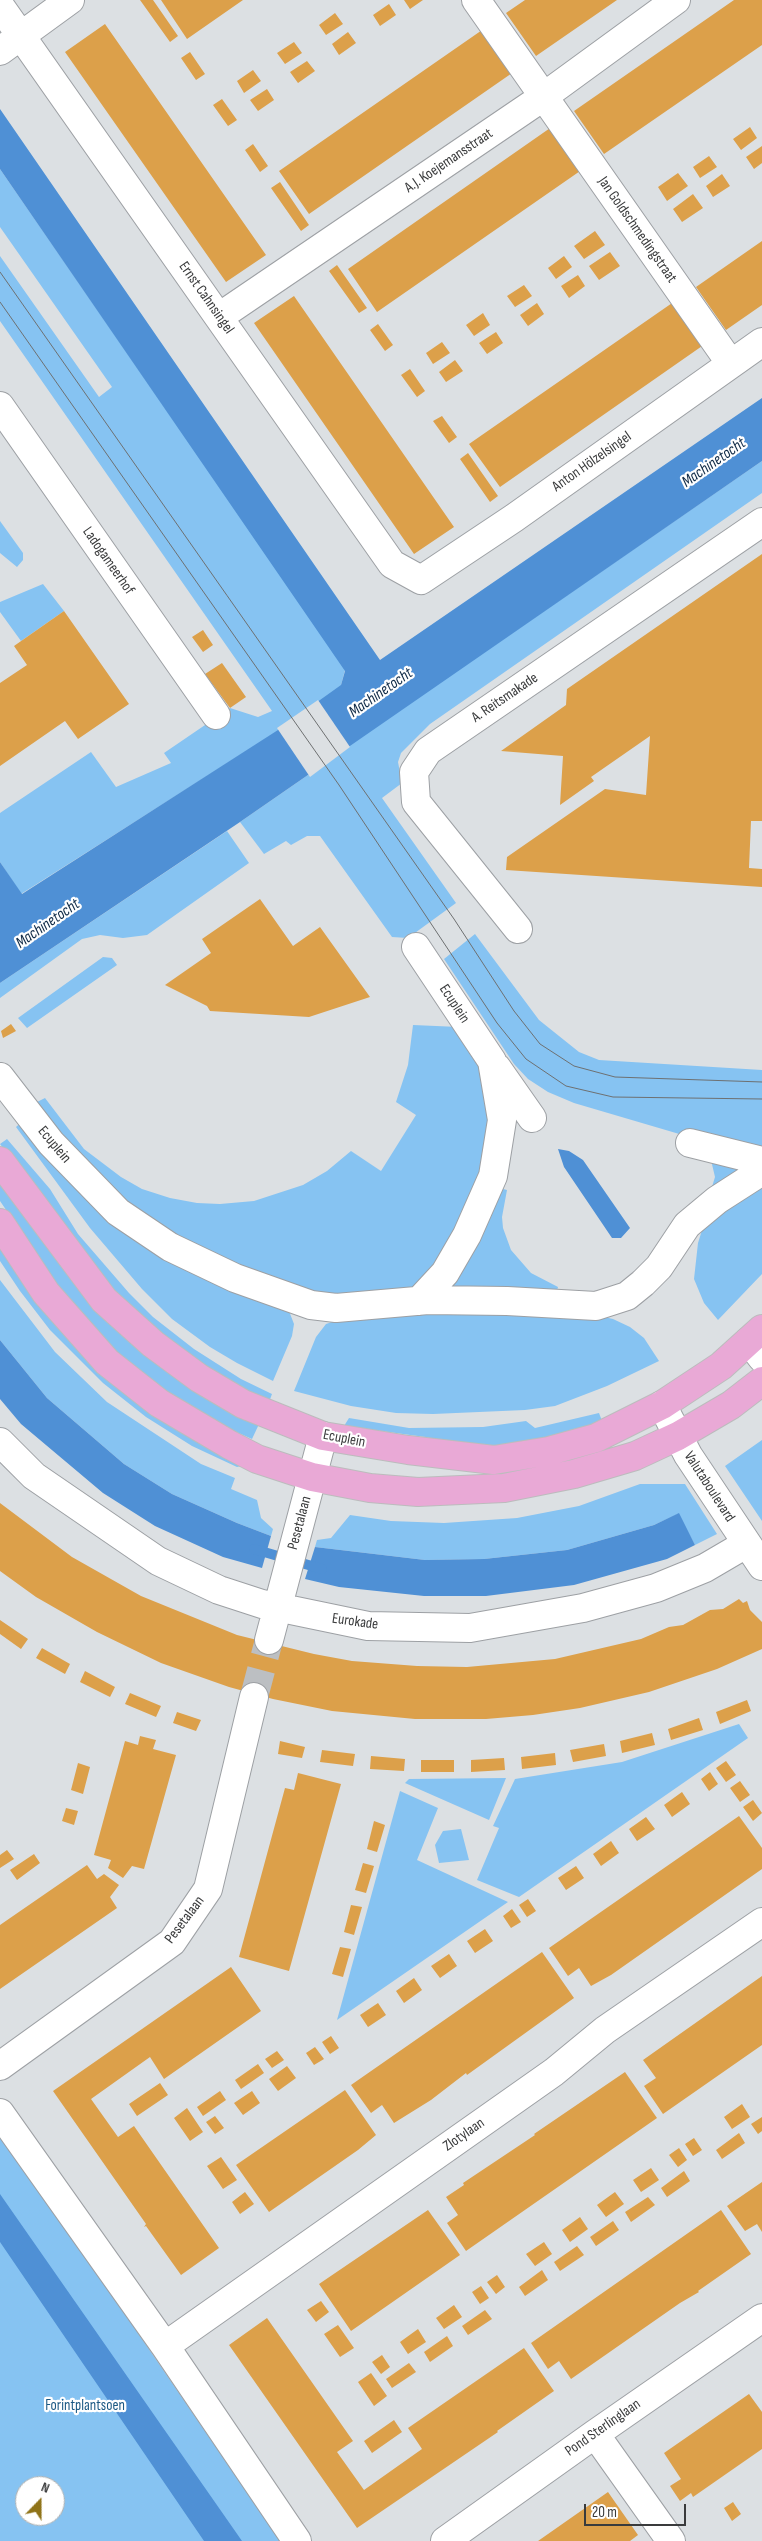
<!DOCTYPE html>
<html>
<head>
<meta charset="utf-8">
<style>
  body { margin:0 }
  #map { position:relative; width:762px; height:2541px; overflow:hidden; background:#dce0e3; font-family:"Sofia Sans Condensed",sans-serif }
  canvas { display:block }
  .north { position:absolute; left:15px; top:2476px; width:50px; height:50px; box-sizing:border-box; background:#fff; border:1px solid #b0b1b1; border-radius:50%; rotate:22deg; font-size:14px; font-weight:700; line-height:20px; text-align:center; color:#3a3b3c }
  .north::after { content:''; display:block; margin:auto; width:18px; height:22px; background:#8f7318; clip-path:polygon(50% 0,100% 100%,50% 72%,0 100%) }
  .scale { position:absolute; left:584px; top:2504px; width:102px; height:22px; box-sizing:border-box; border:2px solid #3a3b3c; border-top:0; padding-left:6px; font-size:15px; line-height:18px; white-space:nowrap; color:#3a3b3c; -webkit-text-stroke:4px #fff; paint-order:stroke }
</style>
</head>
<body>
<div id="map">
<canvas width="762" height="2541"></canvas>
<div class="north">N</div>
<div class="scale">20 m</div>
</div>
<script>
const ctx = document.querySelector('canvas').getContext('2d');
ctx.lineJoin = 'round';
function fillPath(path, color) { ctx.fillStyle = color; ctx.fill(path, 'evenodd'); }
const toPath = rows => new Path2D(rows.map(r => 'M' + r).join(''));
function strokePath(path, color, width, dash) { ctx.strokeStyle = color; ctx.lineWidth = width; ctx.lineCap = dash ? 'butt' : 'round'; ctx.setLineDash(dash || []); ctx.stroke(path); }
function label(font, color, halo, rows, align = 'center') {
  ctx.font = font + ' "Sofia Sans Condensed",sans-serif'; ctx.lineWidth = 4.5; ctx.setLineDash([]); ctx.textBaseline = 'middle'; ctx.strokeStyle = halo; ctx.fillStyle = color; for (const [text, x, y, turn = 0] of rows) {
    ctx.save(); ctx.translate(x, y); ctx.rotate((+turn || 0) * Math.PI / 180); ctx.textAlign = isNaN(turn) ? turn : align; if (halo) ctx.strokeText(text, 0, 0); ctx.fillText(text, 0, 0); ctx.restore();
  }
}
const green = toPath([
  [0,169,342,664,345,670,341,685,349,745,762,461,762,493,430,724,401,753,398,762,402,783,382,798,456,903,408,938,392,937,320,836,307,836,291,845,286,841,264,854,240,822,308,775,278,731,21,894,0,862,0,813,91,752,116,787,171,763,164,753,230,708,258,717,272,711,0,321,0,256,99,397,112,387,0,227],
  [0,521,23,553,23,560,17,567,0,553],
  [43,584,64,611,21,641,0,612,0,602],
  [227,831,249,863,147,935,123,938,100,935,82,939,0,998,0,983],
  [475,934,539,1020,579,1052,599,1060,762,1070,762,1146,737,1151,574,1103,548,1092,528,1079,514,1064,444,959],
  [103,957,112,958,117,965,27,1028,18,1018],
  [413,1025,459,1027,478,1059,488,1086,490,1152,453,1244,415,1286,384,1296,314,1293,269,1281,132,1214,31,1105,45,1098,84,1149,121,1177,142,1189,170,1198,197,1203,220,1204,254,1201,303,1185,327,1171,351,1151,381,1171,416,1115,396,1102,408,1065],
  [26,1118,70,1172,289,1311,294,1324,292,1336,273,1381,237,1363,210,1347,172,1319,142,1289,90,1228,16,1127],
  [7,1139,50,1189,78,1234,129,1293,153,1317,194,1349,241,1379,272,1394,269,1402,224,1380,166,1341,118,1295,70,1237,0,1144],
  [711,1160,747,1168,711,1190,715,1177],
  [0,1180,62,1263,260,1422,252,1439,214,1422,159,1387,124,1360,95,1331,68,1301,0,1201],
  [762,1187,762,1274,718,1320,704,1303,694,1279,698,1243,703,1227,712,1213],
  [499,1188,507,1190,502,1217,503,1228,511,1250,531,1273,558,1287,556,1295,449,1287],
  [0,1241,42,1304,241,1466,237,1467,192,1446,146,1417,103,1383,50,1330,20,1291,0,1261],
  [0,1280,55,1352,107,1402,201,1464,235,1478,231,1489,257,1500,261,1518,273,1529,271,1536,237,1523,172,1494,124,1464,47,1398,0,1340],
  [390,1311,591,1314,613,1319,630,1327,644,1338,659,1361,607,1386,555,1406,525,1410,433,1414,396,1413,351,1406,294,1391,316,1337,326,1324,344,1318],
  [599,1413,602,1421,585,1430,511,1446,470,1447,425,1437,344,1426,349,1418,409,1428,483,1427,526,1421,535,1428],
  [762,1440,762,1521,725,1466],
  [640,1484,685,1484,717,1534,695,1545,678,1514,654,1525,567,1550,484,1559,425,1560,315,1547,317,1540,331,1538,350,1515,391,1521,444,1523,517,1518,579,1506],
  [739,1724,748,1738,519,1897,477,1880,499,1828,493,1826,515,1779,622,1762],
  [506,1778,489,1820,405,1783,409,1779],
  [400,1791,438,1808,417,1860,508,1902,337,2020],
  [461,1829,469,1860,439,1863,435,1845,443,1831],
  [0,2131,280,2541,0,2541],
  [25,2486,55,2486,55,2516,25,2516]
]);
const water = toPath([
  [0,109,380,660,762,398,762,461,240,822,0,983,0,862,22,894,278,730,341,685,345,671,0,169],
  [558,1149,569,1151,583,1160,630,1228,621,1238,612,1238,564,1167],
  [0,1340,47,1398,124,1464,172,1494,237,1523,271,1536,262,1568,223,1557,155,1526,103,1493,21,1424,0,1399],
  [679,1513,695,1545,667,1559,574,1585,486,1596,424,1596,339,1587,305,1579,315,1547,425,1560,484,1559,567,1550,654,1525],
  [0,2194,242,2541,204,2541,0,2242]
]);
const pier = toPath([
  [318,700,350,747,310,777,277,728]
]);
const stream = toPath([
  [254,1549,322,1569]
]);
const building = toPath([
  [140,0,153,0,178,36,170,42],
  [161,0,243,0,187,39],
  [404,0,423,0,410,9],
  [525,0,617,0,536,56,506,13],
  [734,0,762,0,762,45,604,154,574,111],
  [389,4,396,15,380,26,373,15],
  [335,13,343,24,326,35,319,25],
  [105,24,266,255,226,282,65,52],
  [485,28,515,71,309,214,279,171],
  [348,32,356,43,339,55,332,44],
  [294,42,302,53,285,64,277,53],
  [190,52,205,74,196,80,181,58],
  [307,61,315,71,298,83,290,72],
  [253,70,261,81,244,93,237,81],
  [267,89,274,100,258,111,250,100],
  [222,99,237,120,228,126,213,105],
  [553,126,583,169,377,312,348,269],
  [750,127,757,138,741,150,733,139],
  [253,144,268,166,260,172,245,150],
  [762,146,762,163,754,169,746,157],
  [709,156,717,167,700,178,693,167],
  [678,173,688,186,667,201,658,187],
  [722,174,730,186,713,197,706,186],
  [280,182,309,225,301,231,271,188],
  [693,194,703,208,682,222,673,209],
  [595,231,605,245,584,259,574,246],
  [762,241,762,305,726,330,696,287],
  [610,252,620,266,599,280,589,266],
  [564,256,572,267,556,279,548,268],
  [337,265,367,308,359,313,329,271],
  [578,275,585,286,569,298,561,286],
  [524,285,532,296,515,307,507,296],
  [294,296,454,527,414,554,254,323],
  [675,301,705,344,500,487,469,444],
  [537,303,544,314,528,326,520,315],
  [483,313,490,325,474,336,466,325],
  [378,324,393,345,385,351,370,330],
  [496,332,503,343,487,354,479,343],
  [442,342,450,353,433,364,426,353],
  [455,360,463,371,446,382,439,372],
  [410,369,425,391,417,397,401,375],
  [442,416,457,437,449,443,433,421],
  [468,453,498,496,490,502,460,459],
  [762,554,762,821,751,821,749,868,762,869,762,887,506,870,507,857,605,789,646,795,650,736,591,777,594,781,560,805,563,756,501,751,566,705,567,689],
  [64,611,129,704,78,739,65,721,0,766,0,683,27,665,14,646],
  [203,630,213,645,203,652,192,637],
  [222,663,246,697,230,708,205,674],
  [260,899,293,946,320,927,370,997,309,1017,210,1011,207,1006,165,985,211,953,202,939],
  [11,1024,16,1031,3,1038,1,1031],
  [0,1503,72,1557,141,1596,237,1635,314,1654,352,1661,417,1666,467,1667,555,1659,641,1639,669,1627,683,1625,710,1610,723,1609,739,1599,743,1603,747,1601,750,1610,762,1622,762,1649,717,1669,649,1692,580,1708,533,1715,486,1719,415,1719,332,1711,273,1699,229,1687,161,1663,97,1632,36,1597,0,1571],
  [0,1620,28,1639,21,1649,0,1634],
  [42,1648,70,1664,65,1674,36,1658],
  [85,1671,115,1687,110,1697,80,1682],
  [130,1693,161,1706,156,1717,125,1704],
  [747,1700,751,1711,720,1724,716,1712],
  [177,1712,201,1720,196,1731,173,1723],
  [699,1718,703,1730,671,1740,668,1729],
  [652,1733,655,1745,622,1753,620,1741],
  [140,1736,156,1740,153,1749,176,1755,144,1869,132,1866,123,1878,108,1868,111,1860,94,1855,125,1741,138,1745],
  [280,1741,305,1747,302,1758,278,1754],
  [604,1744,606,1756,573,1762,570,1750],
  [322,1750,355,1754,353,1766,320,1762],
  [555,1753,556,1765,522,1769,521,1757],
  [371,1756,405,1759,404,1771,370,1769],
  [504,1758,505,1770,471,1772,471,1760],
  [421,1760,454,1760,454,1772,421,1772],
  [726,1761,736,1775,726,1782,716,1768],
  [78,1763,90,1767,83,1794,71,1790],
  [710,1772,718,1784,709,1791,701,1779],
  [298,1773,341,1784,289,1971,239,1957,285,1788,294,1790],
  [740,1781,750,1795,740,1802,730,1788],
  [682,1792,690,1804,672,1817,664,1805],
  [753,1800,762,1813,753,1821,743,1807],
  [66,1808,78,1811,74,1825,62,1821],
  [739,1816,762,1848,762,1869,611,1975,591,1986,579,1968,568,1976,549,1948],
  [646,1817,655,1829,637,1841,629,1829],
  [374,1821,385,1825,377,1852,367,1849],
  [611,1841,619,1853,601,1866,593,1854],
  [7,1850,14,1859,0,1868,0,1855],
  [34,1854,40,1863,17,1880,10,1870],
  [363,1863,374,1866,366,1893,355,1890],
  [87,1865,97,1879,104,1874,119,1885,110,1897,117,1908,0,1989,0,1925],
  [576,1866,584,1878,566,1890,558,1878],
  [528,1899,536,1911,527,1917,519,1905],
  [351,1905,362,1907,354,1935,344,1932],
  [512,1909,521,1922,511,1928,503,1916],
  [485,1929,493,1941,475,1953,467,1941],
  [340,1947,351,1949,343,1977,332,1974],
  [542,1952,574,1998,467,2075,466,2073,431,2100,394,2123,382,2105,371,2113,351,2085],
  [449,1954,457,1966,440,1978,431,1966],
  [231,1967,261,2011,164,2079,150,2057,91,2099,118,2137,134,2126,219,2248,181,2275,146,2226,144,2227,146,2224,53,2091],
  [762,1976,762,2045,663,2114,644,2086,656,2078,643,2060],
  [414,1978,422,1990,404,2003,396,1991],
  [378,2003,386,2015,368,2027,360,2015],
  [331,2036,339,2048,330,2054,322,2042],
  [315,2047,324,2059,314,2065,306,2053],
  [277,2051,284,2060,272,2068,265,2059],
  [258,2064,264,2073,241,2089,235,2080],
  [287,2066,296,2078,278,2091,269,2079],
  [625,2072,657,2118,466,2251,447,2223,458,2215,446,2197,464,2185,463,2183,535,2135,534,2134],
  [160,2083,168,2095,137,2116,129,2104],
  [345,2090,376,2135,358,2150,269,2212,236,2165],
  [220,2091,226,2100,203,2116,197,2107],
  [252,2091,260,2103,243,2115,234,2103],
  [742,2104,750,2117,732,2129,724,2117],
  [187,2108,203,2132,190,2141,174,2118],
  [215,2116,224,2128,215,2134,206,2122],
  [762,2117,762,2131,758,2134,751,2124],
  [739,2133,745,2143,722,2159,716,2150],
  [694,2138,702,2150,693,2156,685,2144],
  [679,2148,687,2160,678,2167,669,2155],
  [221,2157,237,2180,223,2189,207,2166],
  [651,2168,659,2180,641,2192,633,2180],
  [684,2171,690,2181,667,2197,661,2188],
  [762,2182,762,2232,757,2224,745,2231,727,2206],
  [245,2192,254,2204,240,2214,232,2202],
  [615,2192,624,2204,606,2217,597,2205],
  [648,2197,655,2205,631,2222,625,2212],
  [428,2210,460,2255,351,2331,319,2284],
  [721,2210,751,2254,698,2291,699,2292,680,2303,571,2379,559,2361,548,2369,531,2343],
  [580,2217,588,2229,570,2242,562,2230],
  [613,2221,619,2230,596,2246,590,2237],
  [544,2242,552,2254,535,2266,526,2254],
  [577,2246,584,2255,560,2271,554,2262],
  [542,2270,548,2280,525,2296,519,2287],
  [497,2275,505,2287,496,2294,487,2282],
  [481,2286,489,2298,480,2304,472,2292],
  [321,2301,329,2312,316,2322,307,2310],
  [454,2305,462,2317,444,2329,436,2318],
  [485,2310,492,2319,468,2335,462,2326],
  [267,2318,353,2441,337,2452,364,2490,422,2449,408,2428,524,2348,554,2391,497,2431,498,2432,357,2528,229,2345],
  [338,2325,354,2348,340,2357,324,2334],
  [418,2329,426,2342,408,2354,400,2342],
  [447,2336,453,2346,430,2362,424,2352],
  [382,2355,390,2367,381,2374,372,2362],
  [409,2363,416,2372,392,2388,386,2379],
  [371,2373,387,2396,374,2406,358,2382],
  [749,2394,762,2412,762,2449,693,2497,691,2493,680,2501,670,2486,681,2479,664,2453],
  [394,2420,402,2432,372,2453,364,2441],
  [608,2492,638,2535,630,2541,538,2541],
  [733,2502,741,2514,732,2521,724,2508]
]);
const minorTunnel = toPath([
  [254,1697,269,1640]
]);
const minor = toPath([
  [476,0,731,364],
  [0,6,392,564,421,580,514,518,762,342],
  [0,51,70,0],
  [219,317,543,97,676,0],
  [0,406,216,715],
  [518,929,416,802,414,772,428,751,762,522],
  [416,947,492,1061,502,1120,493,1176,467,1235,445,1273,419,1301],
  [497,1068,532,1118],
  [0,1077,51,1143,118,1212,170,1247,235,1278,311,1305,336,1308,428,1300,507,1301,596,1306,627,1296,643,1283,659,1267,687,1225,717,1200,762,1171],
  [690,1143,762,1161],
  [749,1341,762,1358],
  [662,1405,688,1455,762,1566],
  [0,1442,34,1476,158,1561,219,1590,262,1604,368,1626,470,1628,583,1608,656,1588,705,1568,746,1544],
  [269,1640,323,1436],
  [0,2066,172,1942,208,1889,254,1697],
  [0,2113,165,2346,297,2541],
  [165,2346,554,2072,605,2030,762,1922],
  [595,2434,671,2541],
  [445,2541,595,2434,762,2318]
]);
const major = toPath([
  [0,1161,104,1300,153,1344,199,1378,243,1404,323,1436,408,1450,494,1460,549,1451,596,1438,662,1405,721,1366,762,1329],
  [0,1223,46,1293,107,1362,159,1403,230,1445,257,1459,312,1477,370,1488,418,1492,504,1488,574,1474,635,1456,678,1436,731,1405,762,1381]
]);
const tram = toPath([
  [0,272,454,919,514,1011,540,1044,574,1066,615,1077,762,1082],
  [0,302,339,785,497,1023,526,1059,566,1086,613,1097,762,1099]
]);
const streetNames = [
  ["A.J. Koejemansstraat",449,161,-34],
  ["Jan Goldschmedingstraat",637,230,55],
  ["Ernst Cahnsingel",206,298,55],
  ["Anton Hölzelsingel",592,462,-35],
  ["Ladogameerhof",108,561,55],
  ["A. Reitsmakade",505,698,-34],
  ["Ecuplein",454,1004,57],
  ["Ecuplein",54,1145,50],
  ["Ecuplein",344,1439,11],
  ["Valutaboulevard",709,1487,57],
  ["Pesetalaan",300,1523,-75],
  ["Eurokade",355,1622,8],
  ["Pesetalaan",185,1920,-53],
  ["Zlotylaan",464,2135,-35],
  ["Pond Sterlinglaan",603,2428,-35]
];
const parkNames = [
  ["Forintplantsoen",85,2406]
];
const waterNames = [
  ["Machinetocht",714,463,-35],
  ["Machinetocht",381,693,-35],
  ["Machinetocht",48,924,-35]
];
fillPath(green, '#86c3f2');
fillPath(water, '#4f90d5');
fillPath(pier, '#dce0e3');
strokePath(stream, '#4f90d5', 10);
fillPath(building, '#dca04a');
strokePath(minorTunnel, '#bcbfc2', 28, [28, 14]);
strokePath(minor, '#9da0a4', 30);
strokePath(major, '#bcbcbd', 30);
strokePath(minor, '#fff', 28);
strokePath(major, '#e9a9d6', 28);
strokePath(tram, '#6e7071', 1);
label('15px', '#3a3b3c', '#fff', streetNames);
label('15px', '#1c5984', '#fff', parkNames);
label('italic 16px', '#102b47', '#fff', waterNames);
</script>
</body>
</html>
